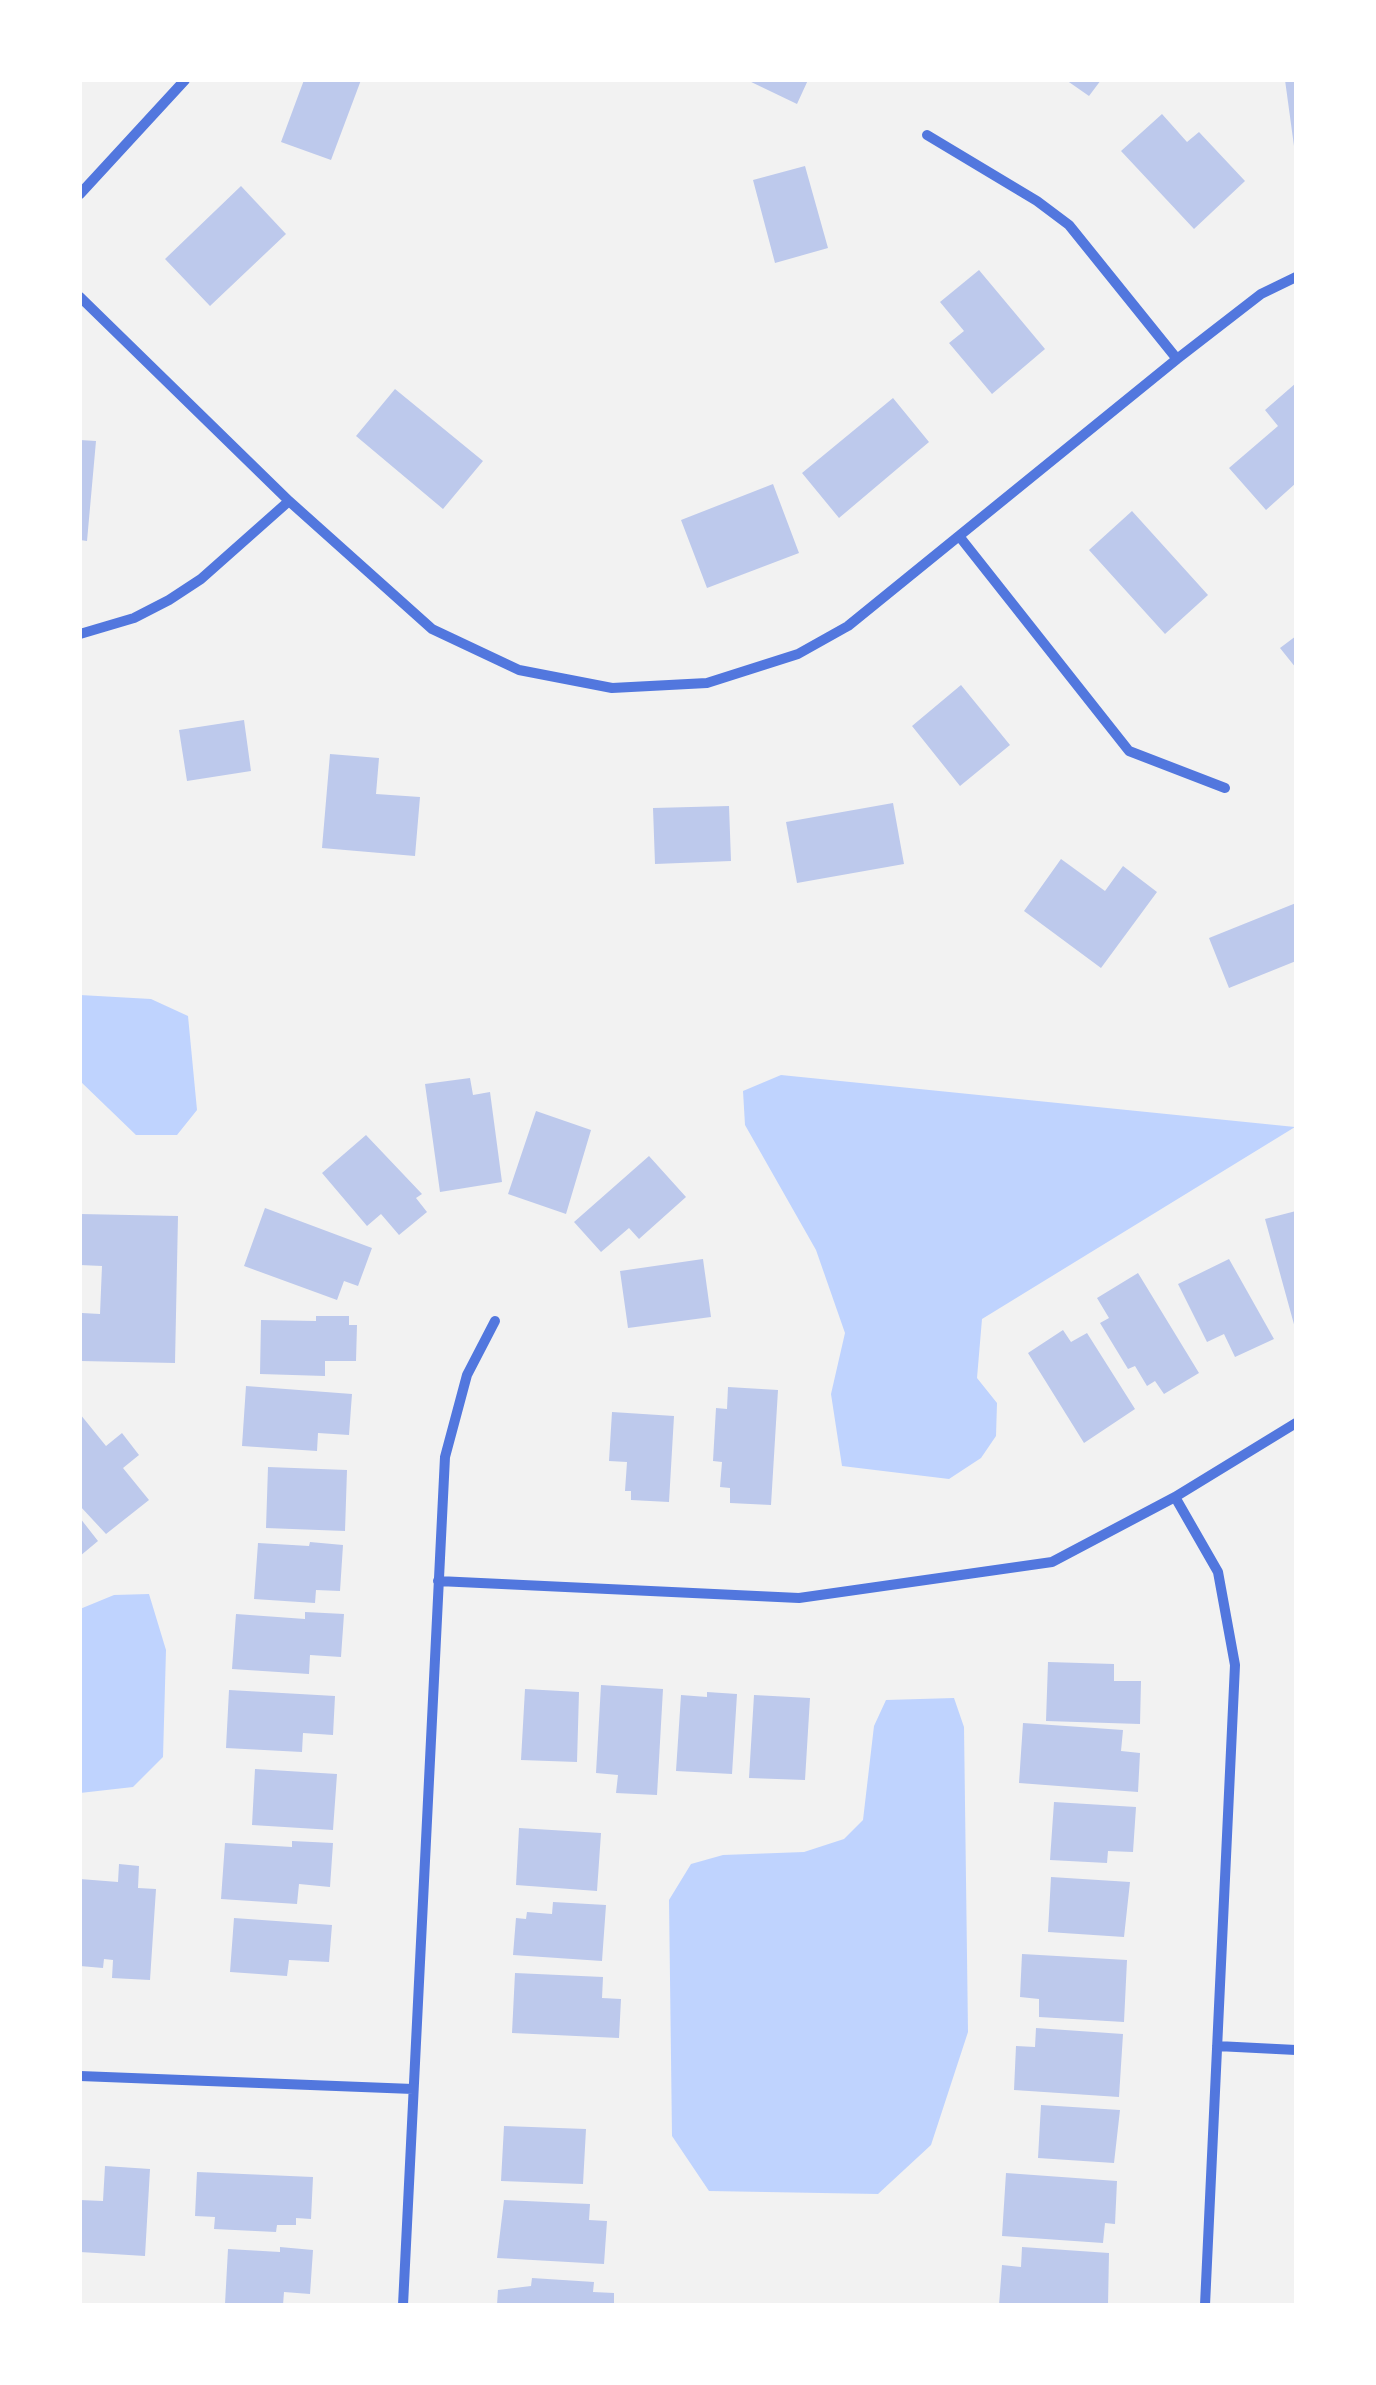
<!DOCTYPE html>
<html>
<head>
<meta charset="utf-8">
<style>
  body { margin:0 }
  #map { position:relative; width:1376px; height:2385px; overflow:hidden; background:#f2f2f2; font-family:"DM Sans",sans-serif }
  canvas { display:block }
  .frame { position:absolute; inset:0; border:82px solid #fff; pointer-events:none }
</style>
</head>
<body>
<div id="map">
<canvas width="1376" height="2385"></canvas>
<div class="frame"></div>
</div>
<script>
const ctx = document.querySelector('canvas').getContext('2d');
ctx.lineJoin = 'round';
function fillPath(path, color) { ctx.fillStyle = color; ctx.fill(path, 'evenodd'); }
const toPath = rows => new Path2D(rows.map(r => 'M' + r).join(''));
function strokePath(path, color, width, dash) { ctx.strokeStyle = color; ctx.lineWidth = width; ctx.lineCap = dash ? 'butt' : 'round'; ctx.setLineDash(dash || []); ctx.stroke(path); }
const water = toPath([
  [80,995,151,999,188,1016,197,1110,177,1135,136,1135,80,1081],
  [781,1075,1295,1127,982,1319,977,1378,997,1403,996,1436,981,1458,949,1479,842,1466,831,1394,845,1333,816,1250,745,1125,743,1091],
  [149,1594,166,1650,163,1757,133,1787,80,1793,80,1609,114,1595],
  [954,1698,964,1727,968,2032,931,2145,878,2194,709,2191,672,2136,669,1900,691,1864,723,1855,804,1852,844,1839,863,1820,874,1726,886,1700]
]);
const building = toPath([
  [304,80,361,80,331,160,281,142],
  [747,80,808,80,797,104],
  [1066,80,1101,80,1089,96],
  [1285,80,1296,80,1296,146,1294,146],
  [1162,114,1187,142,1199,132,1245,181,1194,229,1121,151],
  [805,166,828,248,775,263,753,180],
  [241,186,286,234,210,306,165,259],
  [979,270,1045,349,992,394,949,343,964,331,940,302],
  [1296,383,1296,483,1266,510,1229,468,1278,426,1265,410],
  [395,389,483,461,443,509,356,436],
  [893,398,929,442,839,518,802,473],
  [80,440,96,441,87,541,80,540],
  [773,484,799,553,707,588,681,520],
  [1132,511,1208,595,1165,634,1089,550],
  [1296,636,1296,668,1280,648],
  [961,685,1010,745,960,786,912,726],
  [244,720,251,771,187,781,179,730],
  [330,754,379,758,376,794,420,797,415,856,322,848],
  [893,803,904,864,797,883,786,822],
  [729,806,731,861,655,864,653,808],
  [1061,859,1105,891,1123,866,1157,892,1101,968,1024,911],
  [1296,903,1296,961,1229,988,1209,938],
  [470,1078,473,1095,490,1092,502,1182,440,1192,425,1084],
  [536,1111,591,1130,566,1214,508,1194],
  [366,1135,422,1194,416,1198,427,1212,399,1235,381,1214,367,1226,322,1173],
  [649,1156,686,1197,639,1239,629,1228,601,1252,574,1222],
  [265,1208,372,1248,358,1286,344,1281,337,1300,244,1266],
  [1296,1211,1296,1328,1295,1328,1265,1219],
  [80,1214,178,1216,175,1363,81,1361,82,1313,100,1314,102,1266,80,1265],
  [703,1259,711,1317,628,1328,620,1271],
  [1229,1259,1274,1339,1235,1357,1224,1334,1207,1342,1178,1284],
  [1138,1273,1199,1373,1164,1394,1155,1381,1147,1386,1135,1366,1128,1369,1100,1323,1109,1318,1097,1298],
  [316,1316,349,1316,349,1325,357,1325,356,1361,325,1361,325,1376,260,1374,261,1320,316,1321],
  [1063,1330,1071,1342,1087,1333,1135,1409,1084,1443,1028,1353],
  [246,1386,352,1394,349,1435,318,1433,317,1451,242,1446],
  [728,1387,778,1390,771,1505,730,1503,730,1488,720,1487,722,1462,713,1461,716,1408,727,1409],
  [612,1412,674,1416,669,1502,631,1500,631,1491,625,1491,627,1462,609,1461],
  [80,1414,106,1446,122,1433,139,1455,123,1468,149,1500,106,1534,80,1506],
  [268,1467,347,1470,345,1531,266,1528],
  [80,1518,98,1541,80,1556],
  [310,1542,343,1545,340,1591,316,1590,315,1603,254,1599,258,1543,309,1546],
  [305,1612,344,1614,341,1657,310,1655,309,1674,232,1669,236,1614,305,1619],
  [1048,1662,1114,1664,1114,1681,1141,1681,1140,1724,1046,1721],
  [601,1685,663,1689,657,1795,616,1793,618,1775,596,1773],
  [525,1689,579,1692,577,1762,521,1760],
  [229,1690,335,1696,333,1735,303,1733,302,1752,226,1748],
  [707,1692,737,1694,732,1774,676,1771,681,1695,707,1697],
  [754,1695,810,1698,805,1780,749,1778],
  [1023,1723,1123,1730,1121,1751,1140,1753,1138,1792,1019,1783],
  [255,1769,337,1774,333,1830,252,1825],
  [1054,1802,1136,1807,1133,1852,1108,1851,1107,1863,1050,1860],
  [519,1828,601,1833,597,1891,516,1885],
  [292,1841,333,1843,330,1887,299,1884,297,1904,221,1899,225,1843,292,1847],
  [119,1864,139,1866,138,1888,156,1889,150,1980,112,1978,113,1960,104,1959,103,1968,80,1966,80,1879,118,1882],
  [1051,1877,1130,1882,1124,1937,1048,1932],
  [553,1902,606,1905,602,1961,513,1955,516,1918,526,1919,527,1912,552,1914],
  [234,1918,332,1925,329,1962,289,1960,287,1976,230,1972],
  [1022,1954,1127,1960,1124,2022,1039,2017,1039,1999,1020,1997],
  [515,1973,603,1977,602,1998,621,1999,619,2038,512,2033],
  [1036,2028,1123,2034,1119,2097,1014,2090,1016,2046,1035,2047],
  [1041,2105,1120,2110,1114,2163,1038,2158],
  [504,2126,586,2129,583,2184,501,2181],
  [105,2166,150,2169,145,2256,80,2252,80,2200,103,2201],
  [197,2172,313,2177,311,2219,296,2218,296,2225,277,2225,276,2232,214,2229,215,2217,195,2216],
  [1006,2173,1117,2181,1115,2224,1105,2223,1103,2243,1002,2236],
  [504,2200,590,2204,589,2220,607,2221,604,2264,497,2258],
  [280,2247,313,2250,310,2294,284,2292,283,2305,225,2304,228,2249,280,2252],
  [1022,2247,1109,2253,1108,2305,999,2305,1002,2265,1021,2267],
  [532,2278,594,2282,593,2292,614,2293,614,2305,497,2305,498,2290,531,2286]
]);
const minor = toPath([
  [927,135,1037,201,1069,225,1177,359],
  [80,194,185,80],
  [80,297,289,501,432,629,519,670,612,688,707,683,798,654,848,626,1177,359,1261,294,1296,277],
  [959,536,1129,751,1225,788],
  [80,634,134,618,169,600,201,579,289,501],
  [1175,1497,1218,1572,1235,1665,1205,2305],
  [438,1581,799,1598,1052,1562,1175,1497,1296,1423],
  [1217,2046,1296,2050],
  [80,2076,413,2089],
  [403,2305,445,1457,467,1375,495,1321]
]);
fillPath(water, '#bfd3fe');
fillPath(building, '#bdc9ec');
strokePath(minor, '#5277de', 10);
</script>
</body>
</html>
